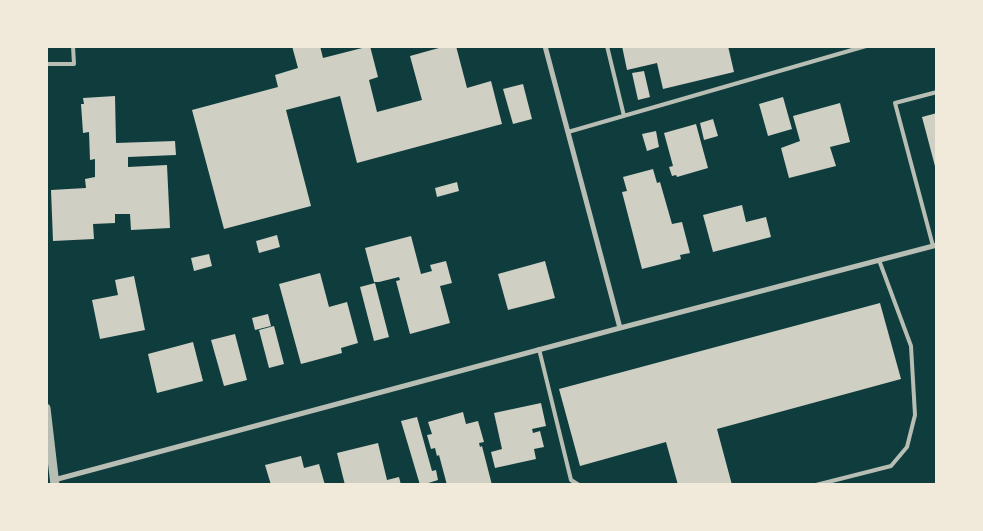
<!DOCTYPE html>
<html>
<head>
<meta charset="utf-8">
<style>
  body { margin:0 }
  #map { position:relative; width:983px; height:531px; overflow:hidden; background:#0f3d3e; font-family:Ubuntu,sans-serif }
  canvas { display:block }
  .frame { position:absolute; inset:0; border:48px solid #f1e9da; pointer-events:none }
</style>
</head>
<body>
<div id="map">
<canvas width="983" height="531"></canvas>
<div class="frame"></div>
</div>
<script>
const ctx = document.querySelector('canvas').getContext('2d');
ctx.lineJoin = 'round';
function fillPath(path, color) { ctx.fillStyle = color; ctx.fill(path, 'evenodd'); }
const toPath = rows => new Path2D(rows.map(r => 'M' + r).join(''));
function strokePath(path, color, width, dash) { ctx.strokeStyle = color; ctx.lineWidth = width; ctx.lineCap = dash ? 'butt' : 'round'; ctx.setLineDash(dash || []); ctx.stroke(path); }
const building = toPath([
  [292,46,320,46,323,58,370,46,378,77,369,80,377,112,422,100,410,56,446,46,456,46,467,88,491,81,502,124,357,163,340,96,286,110,311,206,224,229,192,110,278,87,275,75,298,68],
  [622,46,728,46,734,72,663,89,657,63,627,70],
  [644,71,650,97,638,100,632,73],
  [523,84,532,119,513,124,503,89],
  [115,96,116,143,175,141,176,155,128,157,128,167,167,165,170,228,131,230,130,214,115,214,115,223,93,224,94,239,53,241,51,190,86,188,85,179,95,177,95,159,90,160,89,132,83,133,81,104,84,104,83,98],
  [783,97,792,129,768,136,759,104],
  [840,103,850,142,830,147,836,166,789,178,781,148,800,141,793,116],
  [937,113,937,170,936,170,922,117],
  [713,119,718,136,704,140,700,123],
  [696,124,708,168,677,177,676,175,672,176,669,167,673,166,664,133],
  [656,131,659,147,647,151,642,134],
  [653,169,657,183,660,182,672,224,682,222,690,253,680,255,681,259,642,269,622,192,627,191,623,177],
  [457,182,459,191,437,197,435,188],
  [742,205,746,222,766,217,771,237,713,252,703,215],
  [277,235,280,247,259,253,256,241],
  [411,236,421,274,432,271,430,265,446,261,452,283,440,286,450,323,410,334,396,281,400,280,399,277,379,282,374,282,365,248],
  [209,254,212,266,194,271,191,258],
  [545,261,555,298,508,310,498,274],
  [320,273,329,307,347,302,358,343,341,348,342,353,301,364,279,284],
  [134,276,145,330,100,339,92,300,118,295,115,280],
  [375,283,389,337,374,341,360,287],
  [880,303,901,379,717,429,732,485,678,485,666,442,580,466,559,389],
  [268,314,271,326,255,330,252,318],
  [274,326,284,364,269,368,259,330],
  [235,334,247,380,224,386,211,340],
  [193,342,203,381,157,393,148,354],
  [541,403,546,426,532,429,533,433,540,431,544,447,534,449,536,459,495,468,491,452,502,449,494,413],
  [463,412,466,424,478,421,484,442,479,443,480,447,482,446,492,485,447,485,439,455,437,456,435,448,431,449,427,435,432,434,428,422],
  [417,417,432,471,436,470,438,480,422,485,420,485,401,421],
  [378,443,387,480,399,477,401,485,345,485,337,453],
  [301,456,304,468,319,464,325,485,271,485,265,465]
]);
const service = toPath([
  [607,46,624,116],
  [46,64,74,64,73,46],
  [568,132,866,46],
  [933,246,895,103,937,92],
  [539,349,571,480,579,485],
  [816,485,891,466,907,447,915,415,911,346,879,260]
]);
const minor = toPath([
  [545,46,620,328],
  [54,480,620,328,937,245]
]);
const tertiary = toPath([
  [46,408,55,485]
]);
fillPath(building, '#cfcfc3');
strokePath(service, '#b8beb3', 4);
strokePath(minor, '#b8beb3', 5);
strokePath(tertiary, '#b8beb3', 9);
</script>
</body>
</html>
